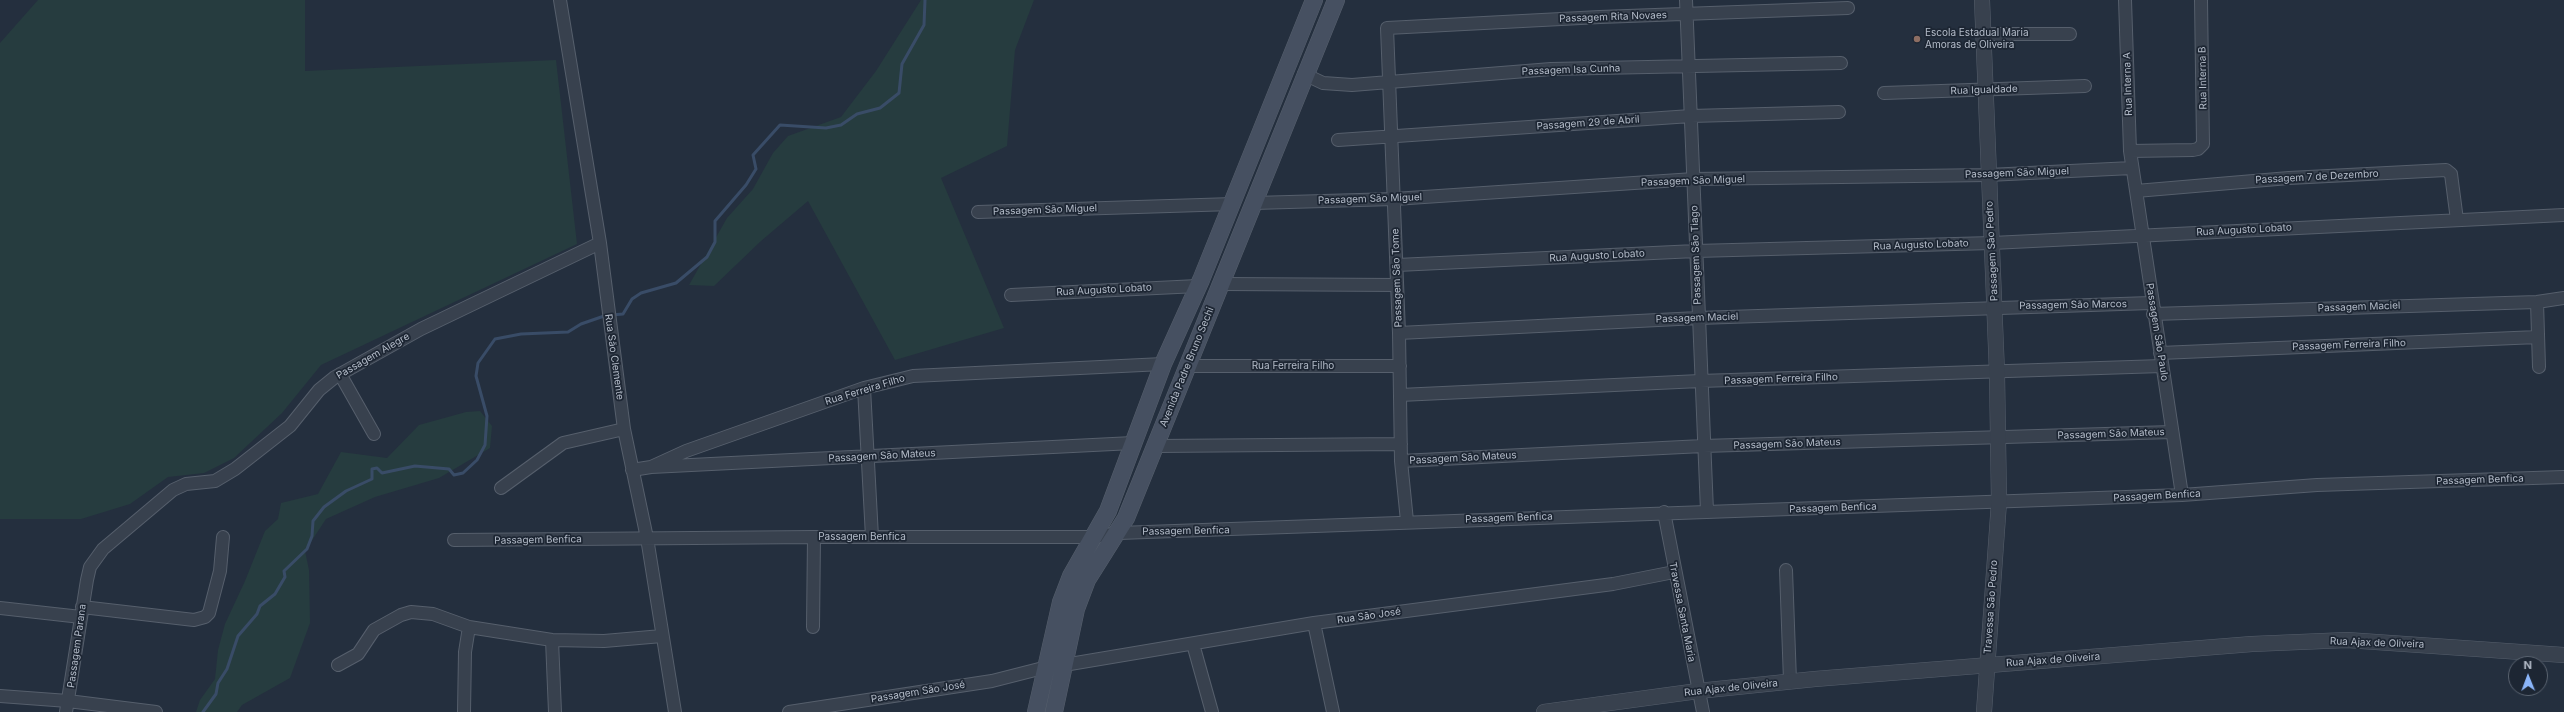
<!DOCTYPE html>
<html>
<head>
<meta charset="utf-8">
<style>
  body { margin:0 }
  #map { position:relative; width:2564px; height:712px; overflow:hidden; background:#242f3e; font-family:Inter,sans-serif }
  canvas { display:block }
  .north { position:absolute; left:2508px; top:656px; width:40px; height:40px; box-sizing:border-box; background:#1d2633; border:1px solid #59626f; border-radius:50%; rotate:359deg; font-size:11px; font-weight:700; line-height:16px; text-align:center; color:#b4bcc9 }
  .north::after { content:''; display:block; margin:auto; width:14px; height:18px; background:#8ab4f8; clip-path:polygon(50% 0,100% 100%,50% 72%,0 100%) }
</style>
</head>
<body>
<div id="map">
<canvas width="2564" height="712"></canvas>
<div class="north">N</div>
</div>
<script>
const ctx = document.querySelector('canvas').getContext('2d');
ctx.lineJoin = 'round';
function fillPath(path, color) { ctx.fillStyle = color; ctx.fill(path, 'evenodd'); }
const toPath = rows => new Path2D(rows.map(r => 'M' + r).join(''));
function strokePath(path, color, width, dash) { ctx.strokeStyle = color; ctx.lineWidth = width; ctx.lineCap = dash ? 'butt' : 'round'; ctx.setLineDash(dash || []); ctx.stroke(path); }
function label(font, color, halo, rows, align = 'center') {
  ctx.font = font + ' Inter,sans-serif'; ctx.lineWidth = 3.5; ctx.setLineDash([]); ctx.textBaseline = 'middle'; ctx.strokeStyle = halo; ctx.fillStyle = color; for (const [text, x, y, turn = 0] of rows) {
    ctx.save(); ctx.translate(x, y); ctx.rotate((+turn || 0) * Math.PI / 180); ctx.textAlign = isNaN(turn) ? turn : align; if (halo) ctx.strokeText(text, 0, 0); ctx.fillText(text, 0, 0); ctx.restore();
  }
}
const green = toPath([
  [38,0,305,0,305,71,556,60,577,244,321,365,282,413,234,458,204,473,168,477,130,504,81,519,0,519,0,43],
  [921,0,1034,0,1015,50,1007,146,941,178,1004,328,895,360,808,201,761,241,714,286,689,285,727,218,753,189,773,153,788,136,841,117,876,71],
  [480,411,492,426,490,448,439,478,375,497,326,519,305,551,309,570,310,623,290,678,242,705,237,712,196,712,200,700,215,679,218,650,225,624,245,581,265,531,278,519,281,503,318,494,341,452,387,458,419,425,466,412]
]);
const stream = toPath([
  [612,315,623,314,632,299,641,293,676,283,707,257,715,242,715,221,746,185,756,169,753,155,780,125,826,128,841,125,857,114,880,108,899,93,902,64,924,25,925,0],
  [203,712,216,694,218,683,227,669,238,636,257,614,260,606,275,594,285,577,284,571,307,549,312,536,313,521,324,507,346,491,372,479,372,469,377,468,382,473,415,466,449,469,454,475,463,473,477,460,485,445,487,416,476,376,478,363,495,339,521,334,568,332,581,324,607,315]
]);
const minor = toPath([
  [560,0,600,243,624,429,647,538,675,712],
  [1686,0,1707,511],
  [2125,0,2130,151,2182,495],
  [1982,34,2070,34],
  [1304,74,1323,83,1352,85,1551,69,1841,63],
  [1884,93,2085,86],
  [1338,140,1691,116,1839,112],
  [2130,151,2193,150,2198,149,2203,144,2201,0],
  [2136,191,2289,178,2446,170,2451,174,2457,220],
  [1254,203,1394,199,1694,179,1988,175,2132,168],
  [978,212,1233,204],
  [1397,265,1696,251,1992,243,2564,215],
  [1223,284,1397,285],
  [1011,295,1198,286],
  [2537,302,2539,367],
  [2153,314,2537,302,2564,298],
  [1399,333,1698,318,2151,303],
  [2160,353,2538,337],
  [1186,366,1400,366],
  [340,374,374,434],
  [864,388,872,537],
  [1400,395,1700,381,2162,366],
  [1157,446,1401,444],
  [1401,461,1703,446,2172,432],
  [651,467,686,451,864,388,913,376,1163,364],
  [632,470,651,467,1133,443],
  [501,488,563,443,624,429],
  [1664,512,1703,712],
  [1407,521,1401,461,1399,333,1387,28,1600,17,1848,8],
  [454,540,814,537,1094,537,1119,533,2182,495,2317,485,2564,477],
  [1786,570,1790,681],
  [82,607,194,620,205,617,209,613,220,571,223,537],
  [0,608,81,617],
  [1314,623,1333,712],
  [813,627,814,537],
  [552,640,555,712],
  [1193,644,1212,712],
  [338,665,358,654,374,630,401,615,411,612,433,614,469,627,552,640,604,641,662,636],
  [1064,665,1314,623,1613,584,1674,572],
  [0,696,68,701,156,712],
  [66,712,87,580,90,567,103,549,173,490,186,484,215,481,235,469,290,426,319,390,335,377,421,329,600,243],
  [464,712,465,652,469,627],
  [789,712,992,681,1047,667]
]);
const tertiary = toPath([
  [1982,0,1997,373,1999,502,1984,712],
  [1544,712,1698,691,1815,679,2252,644,2347,640,2564,655]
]);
const secondary = toPath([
  [1036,712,1061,602,1071,576,1108,511,1163,364,1201,280,1314,0],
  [1054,712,1076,609,1087,580,1126,518,1336,0]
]);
const markers = [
  [1917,39,4,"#8d6e63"]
];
const streetNames = [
  ["Passagem Rita Novaes",1613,17,-2],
  ["Passagem Isa Cunha",1571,70,-2],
  ["Rua Interna B",2203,78,-91],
  ["Rua Interna A",2128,84,-92],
  ["Rua Igualdade",1984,90,-2],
  ["Passagem 29 de Abril",1588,123,-4],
  ["Passagem São Miguel",2017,173,-2],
  ["Passagem 7 de Dezembro",2317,177,-3],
  ["Passagem São Miguel",1693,181,-2],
  ["Passagem São Miguel",1370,199,-2],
  ["Passagem São Miguel",1045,210,-2],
  ["Rua Augusto Lobato",2244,230,-3],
  ["Rua Augusto Lobato",1921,245,-2],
  ["Passagem São Pedro",1992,251,-93],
  ["Passagem São Tiago",1696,255,-92],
  ["Rua Augusto Lobato",1597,256,-3],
  ["Passagem São Tome",1397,278,-92],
  ["Rua Augusto Lobato",1104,290,-3],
  ["Passagem São Marcos",2073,305,-1],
  ["Passagem Maciel",2359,307,-2],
  ["Passagem Maciel",1697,318,-2],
  ["Passagem São Paulo",2157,332,81],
  ["Passagem Ferreira Filho",2349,345,-2],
  ["Passagem Alegre",373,356,-30],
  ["Rua São Clemente",614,357,82],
  ["Rua Ferreira Filho",1293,366],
  ["Avenida Padre Bruno Sechi",1187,367,-68],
  ["Passagem Ferreira Filho",1781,379,-2],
  ["Rua Ferreira Filho",865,390,-17],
  ["Passagem São Mateus",2111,434,-2],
  ["Passagem São Mateus",1787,444,-2],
  ["Passagem São Mateus",882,456,-3],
  ["Passagem São Mateus",1463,458,-3],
  ["Passagem Benfica",2480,480,-2],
  ["Passagem Benfica",2157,496,-3],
  ["Passagem Benfica",1833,508,-2],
  ["Passagem Benfica",1509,518,-2],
  ["Passagem Benfica",1186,531,-1],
  ["Passagem Benfica",862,537],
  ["Passagem Benfica",538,540,-1],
  ["Travessa São Pedro",1991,607,-86],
  ["Travessa Santa Maria",1682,612,79],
  ["Rua São José",1369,616,-8],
  ["Rua Ajax de Oliveira",2377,643,2],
  ["Passagem Parana",77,646,-82],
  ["Rua Ajax de Oliveira",2053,660,-4],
  ["Rua Ajax de Oliveira",1731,688,-6],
  ["Passagem São José",918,692,-9]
];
const poiNames = [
  ["Escola Estadual Maria",1925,33],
  ["Amoras de Oliveira",1925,45]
];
fillPath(green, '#263c3f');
strokePath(stream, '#394c67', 3);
strokePath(minor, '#565f6c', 14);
strokePath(tertiary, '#565f6c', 16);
strokePath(secondary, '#565f6c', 18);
strokePath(minor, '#38414e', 12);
strokePath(tertiary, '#38414e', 15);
strokePath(secondary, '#465061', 17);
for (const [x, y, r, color] of markers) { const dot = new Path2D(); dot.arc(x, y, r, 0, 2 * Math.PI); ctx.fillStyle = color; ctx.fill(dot); strokePath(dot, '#1d2633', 1.5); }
label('10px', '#b4bcc9', '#1d2633', streetNames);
label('10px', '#b4bcc9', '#1d2633', poiNames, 'left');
</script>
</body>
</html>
